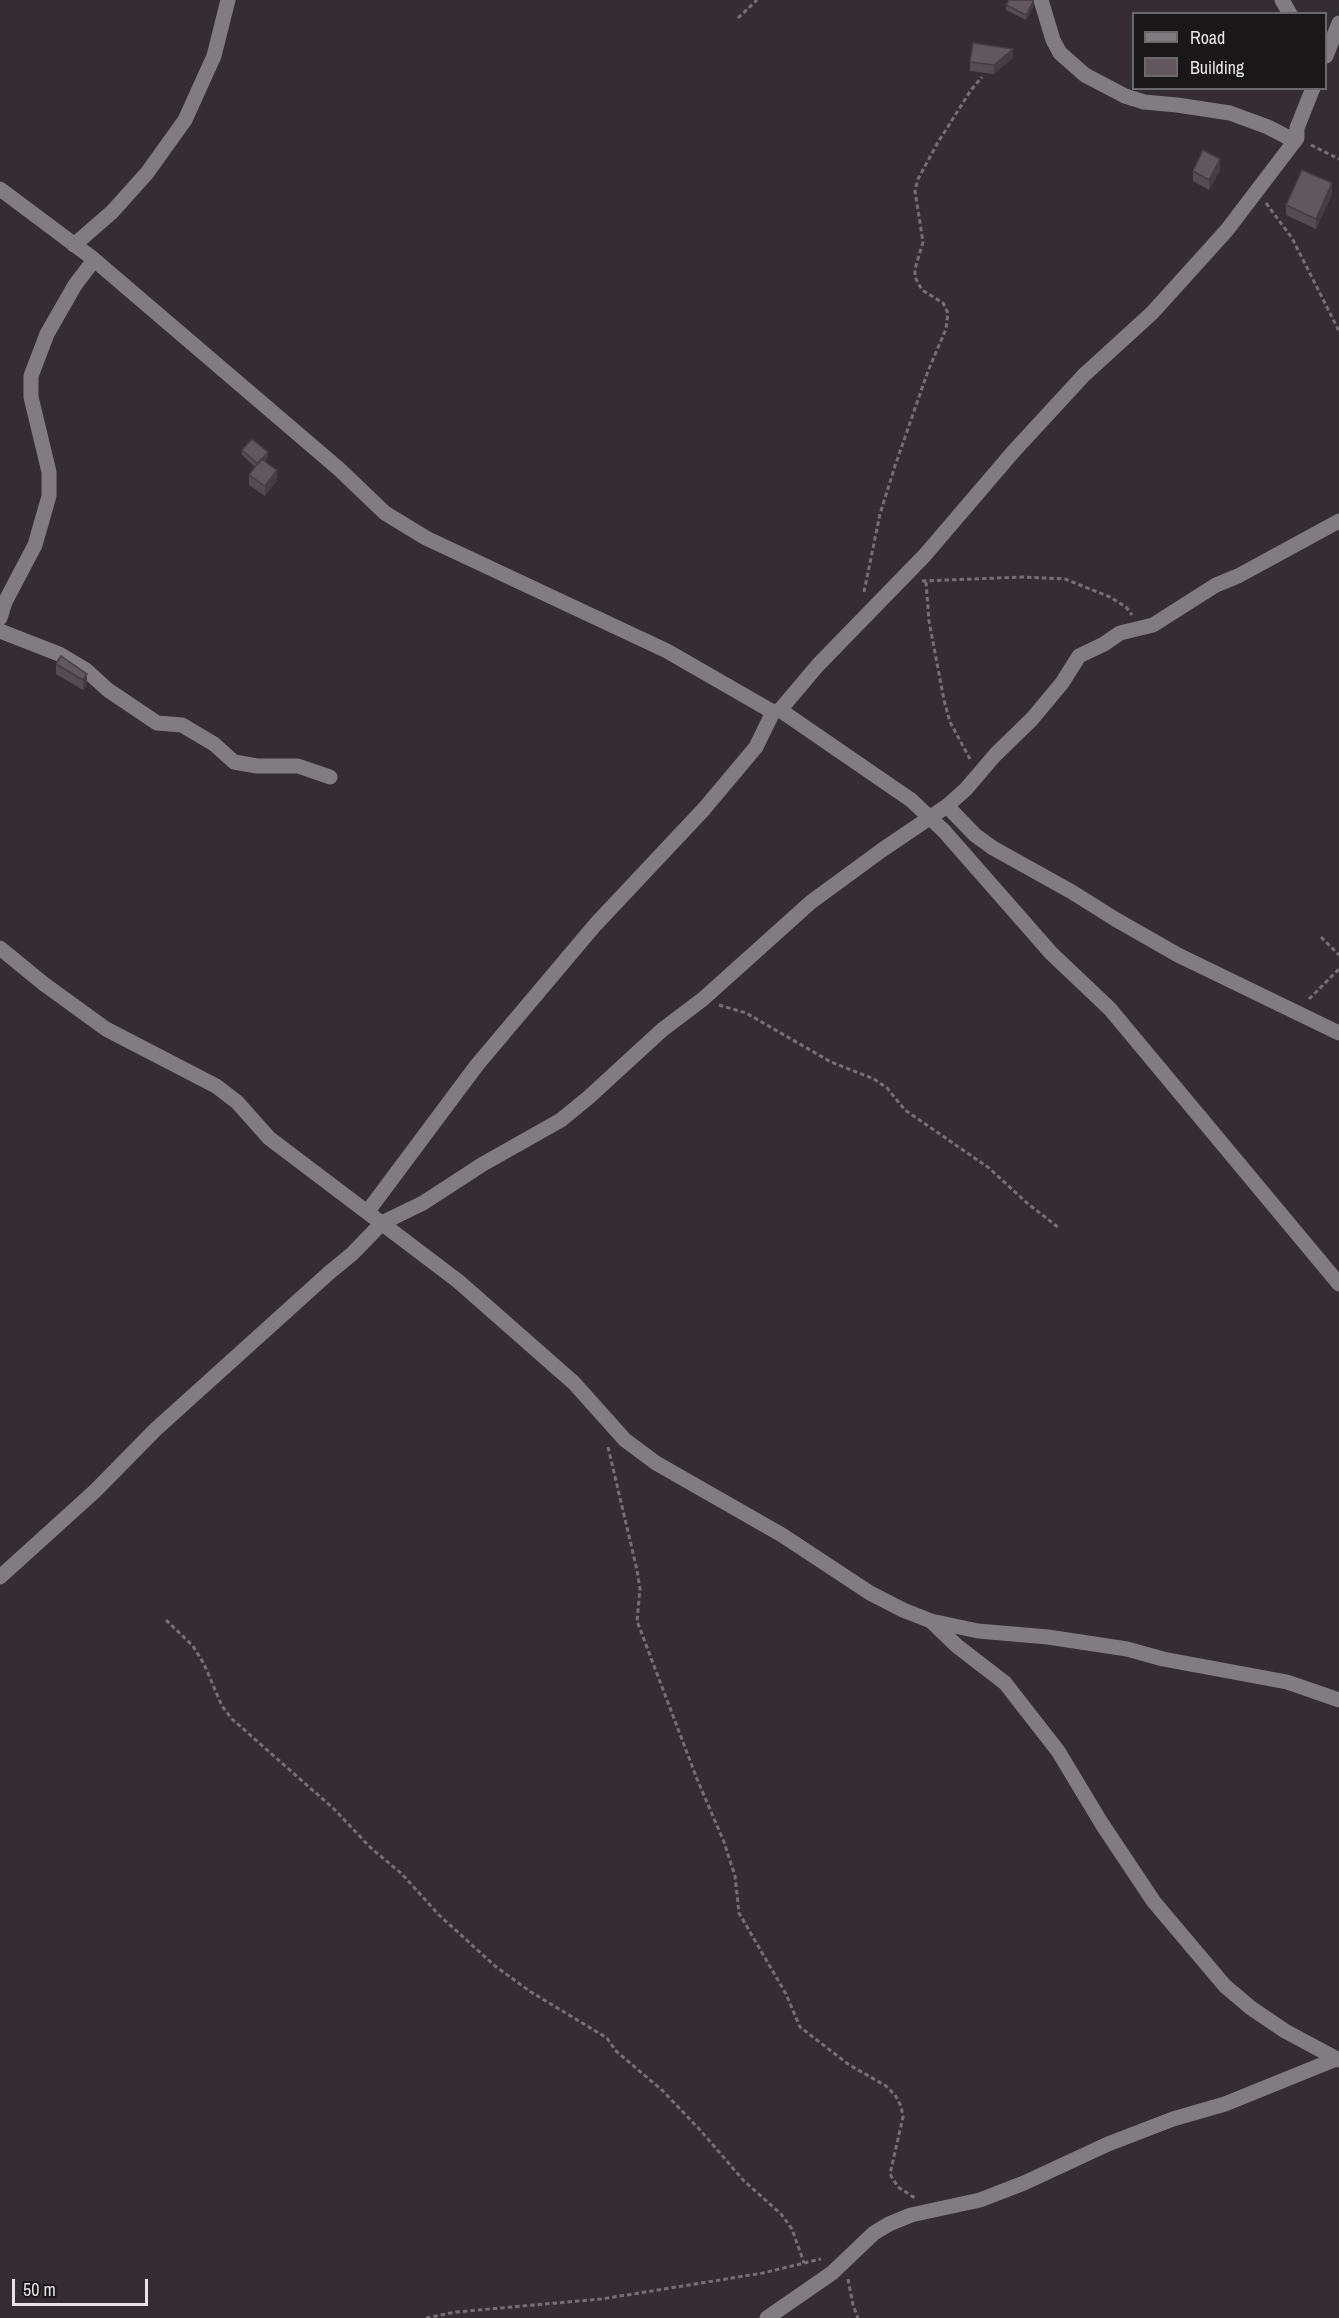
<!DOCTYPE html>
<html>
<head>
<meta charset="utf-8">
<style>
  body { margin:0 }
  #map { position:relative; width:1339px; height:2318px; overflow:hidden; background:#342d32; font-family:"Archivo Narrow",sans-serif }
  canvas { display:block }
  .legend { position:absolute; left:1132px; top:12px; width:195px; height:78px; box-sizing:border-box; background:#1a1719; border:2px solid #6c696b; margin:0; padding:8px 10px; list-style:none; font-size:18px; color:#e7e3e5 }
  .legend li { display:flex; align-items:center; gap:12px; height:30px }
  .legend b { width:30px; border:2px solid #6c696b }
  .scale { position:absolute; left:12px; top:2279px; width:136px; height:27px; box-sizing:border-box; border:3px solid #e7e3e5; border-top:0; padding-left:8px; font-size:18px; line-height:21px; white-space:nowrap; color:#e7e3e5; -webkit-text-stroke:4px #1a1719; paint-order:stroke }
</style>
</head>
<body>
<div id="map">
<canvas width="1339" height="2318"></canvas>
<ul class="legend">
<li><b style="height:8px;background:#807c7f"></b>Road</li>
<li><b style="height:16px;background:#60585d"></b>Building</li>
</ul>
<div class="scale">50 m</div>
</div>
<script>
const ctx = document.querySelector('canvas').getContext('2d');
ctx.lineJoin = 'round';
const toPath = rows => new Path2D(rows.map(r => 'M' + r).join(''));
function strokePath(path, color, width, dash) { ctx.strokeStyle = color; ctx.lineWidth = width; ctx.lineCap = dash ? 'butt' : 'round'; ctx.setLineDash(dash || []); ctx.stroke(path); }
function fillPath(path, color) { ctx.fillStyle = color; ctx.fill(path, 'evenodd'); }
const path = toPath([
  [738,18,757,0],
  [1311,145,1339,159],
  [1266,203,1292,238,1339,331],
  [922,581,1023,577,1065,579,1110,597,1126,607,1132,615],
  [926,582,929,621,944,700,950,722,970,759],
  [864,592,880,514,895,466,928,371,946,329,948,313,943,303,922,290,915,277,915,269,923,242,915,191,918,179,937,144,971,90,982,77],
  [1321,937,1339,955],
  [1309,999,1339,969],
  [719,1005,746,1013,831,1062,874,1079,887,1088,905,1110,989,1168,1027,1203,1059,1228],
  [608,1447,637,1570,640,1589,637,1621,697,1779,724,1842,735,1876,739,1913,786,1994,800,2027,848,2064,886,2086,895,2095,901,2106,903,2117,890,2174,898,2187,915,2198],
  [166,1620,193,1646,204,1664,222,1706,232,1719,334,1809,371,1848,402,1874,439,1915,495,1966,531,1992,607,2038,616,2051,663,2091,701,2131,744,2181,781,2214,792,2229,804,2263],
  [848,2279,853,2305,858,2318],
  [426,2318,456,2312,601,2299,658,2290,763,2273,821,2259]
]);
const minor = toPath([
  [1041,0,1053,40,1060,53,1085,75,1125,96,1144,102,1177,105,1230,113,1268,127,1295,141],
  [1282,0,1290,14],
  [1326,56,1339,23],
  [0,189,91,257,339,469,385,513,426,538,667,651,773,712,780,710,911,800,944,831,1051,953,1110,1009,1339,1284],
  [74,245,112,212,147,173,185,120,214,56,228,0],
  [0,618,5,602,35,545,49,496,49,472,31,397,31,376,47,334,75,285,94,260],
  [0,631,59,654,86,670,108,690,157,723,182,725,214,744,234,762,257,766,298,766,330,777],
  [780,710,818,665,925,555,1013,452,1084,375,1152,313,1227,230,1297,138,1297,128,1313,88],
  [947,806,975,835,993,848,1072,892,1115,919,1178,955,1339,1033],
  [0,948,44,984,106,1029,216,1086,237,1102,269,1138,458,1281,574,1383,625,1440,656,1463,782,1535,870,1593,903,1610,931,1621,978,1631,1048,1637,1127,1649,1163,1659,1287,1682,1339,1700],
  [368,1211,477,1065,595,925,704,809,756,747,773,712],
  [0,1577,95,1491,156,1429,330,1272,352,1254,382,1223,423,1203,483,1164,561,1120,589,1097,662,1030,703,999,811,902,882,850,947,806,966,789,995,755,1032,719,1062,683,1079,656,1104,644,1120,633,1153,625,1216,585,1238,576,1339,521],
  [931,1621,957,1646,1005,1683,1058,1751,1102,1824,1154,1902,1225,1986,1251,2008,1285,2031,1339,2060],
  [767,2318,832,2273,874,2233,889,2224,911,2215,980,2200,1024,2183,1108,2144,1173,2119,1225,2104,1336,2059]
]);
const wall = toPath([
  [1006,5,1033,7,1026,20,1006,10],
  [1013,58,994,74,970,71,970,62],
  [1220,170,1209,190,1193,181,1193,171],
  [1332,194,1316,229,1286,215,1286,205],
  [242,450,268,457,265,461,277,480,265,496,249,485,249,475,255,467,242,455],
  [61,656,87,684,83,690,56,674,56,664]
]);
const shadedWall = toPath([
  [1033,2,1033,7,1026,20,1026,15],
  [1013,49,1013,58,994,74,994,65],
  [1220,159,1220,170,1209,190,1209,180],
  [1332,183,1332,194,1316,229,1316,219],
  [268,452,268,457,258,469,258,464],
  [277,470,277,480,265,496,265,486],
  [87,674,87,684,83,690,83,680]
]);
const building = toPath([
  [1009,0,1032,0,1033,2,1026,15,1006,5,1009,0],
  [973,43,1013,49,994,65,970,62,973,43],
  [1203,150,1220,159,1209,180,1193,171,1203,150],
  [1302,170,1332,183,1316,219,1286,205,1302,170],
  [252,439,268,452,258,464,242,450,252,439],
  [261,459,277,470,265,486,249,475,261,459],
  [61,656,87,674,83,680,56,664,61,656]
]);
strokePath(path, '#767074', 3, [4.5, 3]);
strokePath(minor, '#807c7f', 15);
fillPath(wall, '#534c50');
fillPath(shadedWall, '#433e41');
fillPath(building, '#60585d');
strokePath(building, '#433e41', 1.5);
</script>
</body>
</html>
